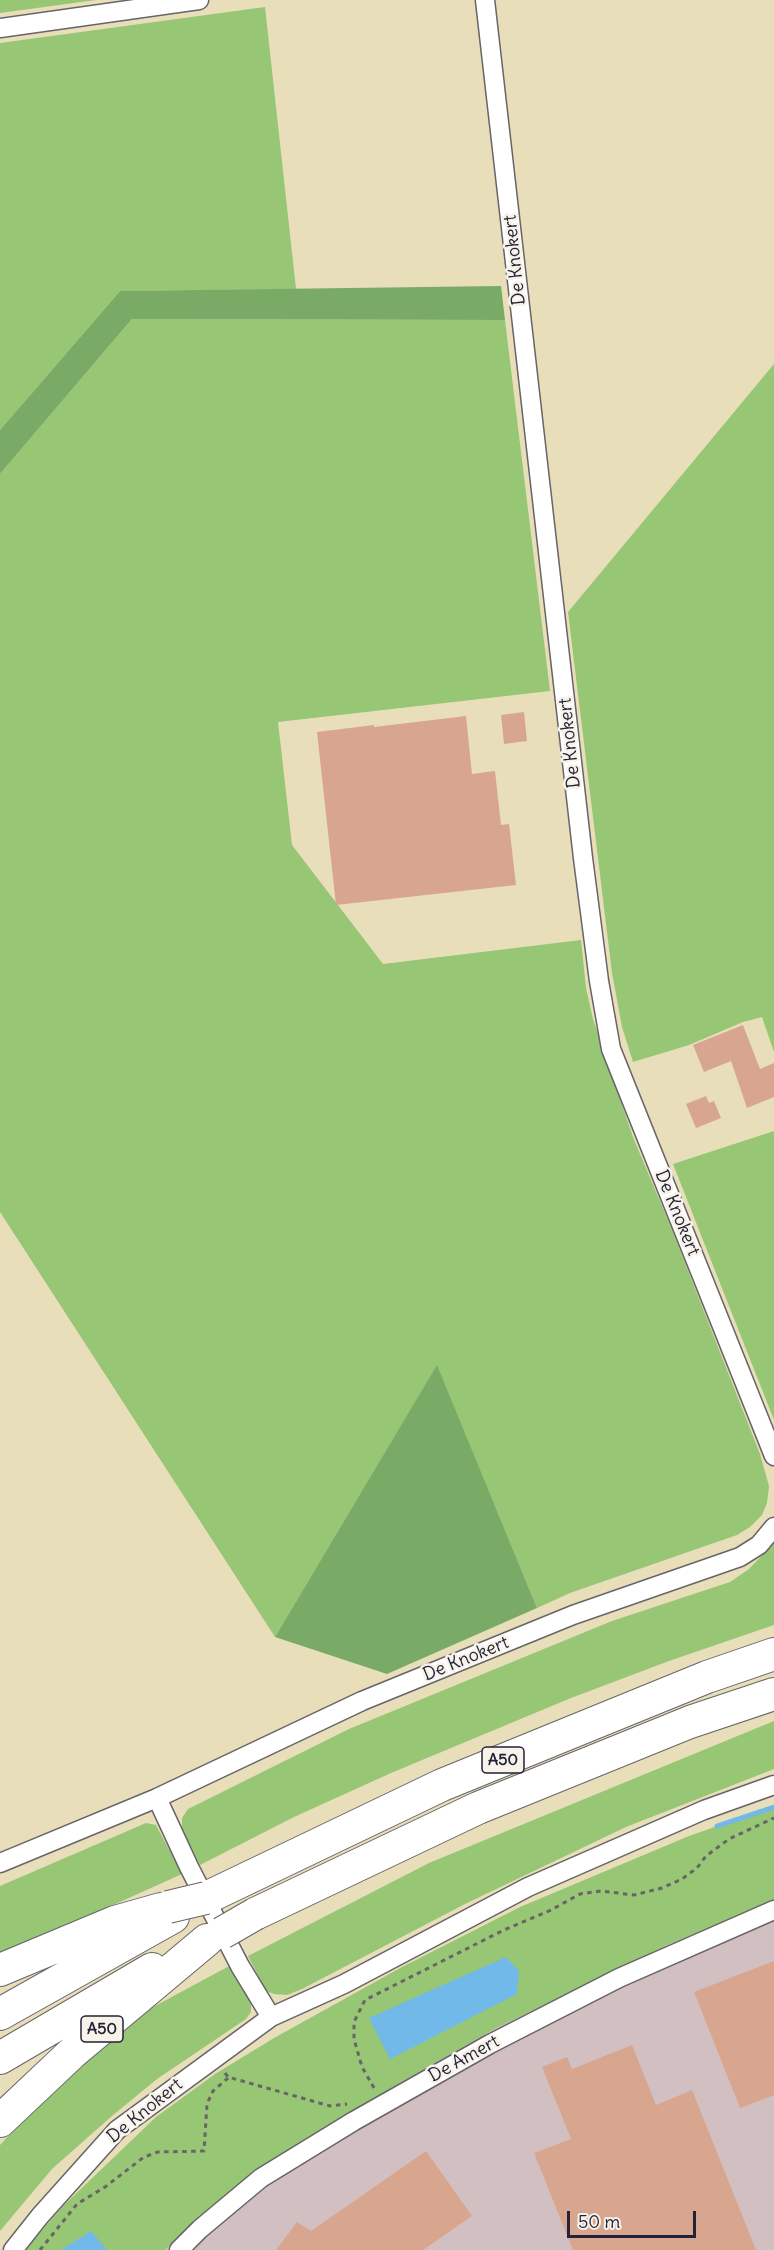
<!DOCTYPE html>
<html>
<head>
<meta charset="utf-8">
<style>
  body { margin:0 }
  #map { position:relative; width:774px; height:2250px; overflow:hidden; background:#e9deba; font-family:Delius,sans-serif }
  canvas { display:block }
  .scale { position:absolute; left:567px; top:2211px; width:129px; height:27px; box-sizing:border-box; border:3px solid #22223b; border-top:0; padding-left:8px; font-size:18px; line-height:21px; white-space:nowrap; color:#22223b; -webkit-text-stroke:4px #f7f3e8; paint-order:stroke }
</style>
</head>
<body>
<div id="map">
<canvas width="774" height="2250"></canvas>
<div class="scale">50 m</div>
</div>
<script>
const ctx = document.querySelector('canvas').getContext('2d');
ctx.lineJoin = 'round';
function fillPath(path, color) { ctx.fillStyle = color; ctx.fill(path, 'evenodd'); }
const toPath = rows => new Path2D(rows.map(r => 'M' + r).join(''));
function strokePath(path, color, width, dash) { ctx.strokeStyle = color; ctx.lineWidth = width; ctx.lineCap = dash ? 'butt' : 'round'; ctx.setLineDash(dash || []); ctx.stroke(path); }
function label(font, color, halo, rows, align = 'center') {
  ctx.font = font + ' Delius,sans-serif'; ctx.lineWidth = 5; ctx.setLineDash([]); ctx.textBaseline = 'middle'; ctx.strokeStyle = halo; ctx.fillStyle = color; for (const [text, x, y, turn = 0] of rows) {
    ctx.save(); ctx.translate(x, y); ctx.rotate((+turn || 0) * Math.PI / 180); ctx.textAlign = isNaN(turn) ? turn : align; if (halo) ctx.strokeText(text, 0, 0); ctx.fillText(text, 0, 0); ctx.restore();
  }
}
const industrial = toPath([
  [774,1873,774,2250,150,2250,345,2098]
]);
const green = toPath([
  [0,0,96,0,0,13],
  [265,7,296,289,120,291,0,430,0,43],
  [132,319,505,320,550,691,278,722,292,845,383,964,581,940,586,988,593,1019,633,1137,672,1230,760,1454,769,1486,767,1503,762,1515,750,1527,737,1535,570,1593,537,1608,437,1366,275,1637,0,1212,0,474],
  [774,364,774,1052,762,1017,743,1022,689,1045,633,1062,622,1027,612,973,568,612],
  [774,1131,774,1420,673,1164],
  [774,1543,774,1625,669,1661,571,1698,391,1773,294,1817,200,1865,182,1829,182,1818,188,1809,349,1729,612,1621,730,1582,749,1569],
  [774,1721,774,1769,626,1827,465,1904,302,1989,287,1995,274,1994,266,1991,248,1956,429,1863],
  [774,1806,774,1901,667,1945,496,2028,394,2086,244,2184,175,2239,165,2250,25,2250,63,2206,156,2117,215,2074,274,2038,402,1967,520,1907,689,1836],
  [146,1823,156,1825,182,1874,0,1956,0,1886],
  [231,1965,251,2004,251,2012,246,2019,157,2079,112,2116,52,2169,0,2231,0,2145,47,2093,142,2013]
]);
const forest = toPath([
  [501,286,505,320,132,319,0,474,0,430,120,291],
  [437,1365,537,1608,387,1674,275,1637]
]);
const water = toPath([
  [506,1957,519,1971,517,1994,390,2059,369,2018],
  [91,2231,107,2250,61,2250]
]);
const stream = toPath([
  [717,1826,774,1807]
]);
const building = toPath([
  [524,712,527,741,504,744,501,715],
  [466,716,472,774,495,771,501,825,509,824,516,885,336,905,317,732,374,725,374,727],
  [743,1025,760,1069,774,1063,774,1097,747,1108,731,1061,704,1072,693,1045],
  [706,1096,709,1103,714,1101,721,1118,696,1128,686,1104],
  [774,1961,774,2095,740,2108,694,1992],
  [632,2045,656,2105,692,2090,756,2250,573,2250,534,2153,571,2139,542,2067,567,2057,572,2069],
  [426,2151,472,2216,423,2250,276,2250,297,2222,311,2231]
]);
const path = toPath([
  [225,2073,228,2077,330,2106,347,2104],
  [374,2088,362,2067,354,2039,354,2022,365,2000,504,1930,551,1910,580,1894,601,1891,634,1895,662,1888,682,1879,697,1868,706,1856,729,1839,774,1818],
  [40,2250,77,2204,105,2187,144,2157,158,2152,204,2151,207,2104,213,2091,228,2078]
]);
const street = toPath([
  [485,0,583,858,599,981,611,1049,774,1456],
  [0,28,199,0],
  [774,1527,759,1545,740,1557,573,1615,362,1701,157,1798,189,1867,240,1966,271,2017,344,1984,528,1887,704,1810,774,1785],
  [0,1863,157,1798],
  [13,2250,40,2216,117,2130,271,2017],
  [179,2250,200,2229,261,2178,354,2121,490,2044,619,1978,774,1910]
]);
const highway = toPath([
  [206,1898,442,1785,707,1677,774,1654],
  [255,1914,478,1808,690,1722,774,1694],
  [0,1970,115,1922,161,1909],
  [0,2014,173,1917],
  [0,2058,152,1969],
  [0,2121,72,2053,207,1940]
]);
const highwayBridge = toPath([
  [168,1907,206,1898],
  [222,1933,255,1914]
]);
const shields = [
  [503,1760,42],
  [102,2029,42]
];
const shieldNames = [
  ["A50",503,1760],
  ["A50",102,2029]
];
const streetNames = [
  ["De Knokert",515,260,-96],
  ["De Knokert",570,743,-96],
  ["De Knokert",677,1213,68],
  ["De Knokert",466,1659,-22],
  ["De Amert",464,2059,-29],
  ["De Knokert",145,2111,-39]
];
fillPath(industrial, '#d2bfc1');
fillPath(green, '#97c675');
fillPath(forest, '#79ab66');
fillPath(water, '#71b9e9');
strokePath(stream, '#71b9e9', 5);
fillPath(building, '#d8a68e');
strokePath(street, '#686467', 21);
strokePath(highway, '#686467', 34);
strokePath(path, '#686467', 3, [4.5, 4.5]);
strokePath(street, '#fff', 18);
strokePath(highway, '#fff', 32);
strokePath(highwayBridge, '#686467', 34, []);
strokePath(highwayBridge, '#fff', 32);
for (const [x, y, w] of shields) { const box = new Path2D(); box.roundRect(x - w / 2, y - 13, w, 26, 4.5); ctx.fillStyle = '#f7f3e8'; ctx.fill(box); strokePath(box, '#22223b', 1.5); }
label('bold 16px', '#22223b', null, shieldNames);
label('18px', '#22223b', '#f7f3e8', streetNames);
</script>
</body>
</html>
